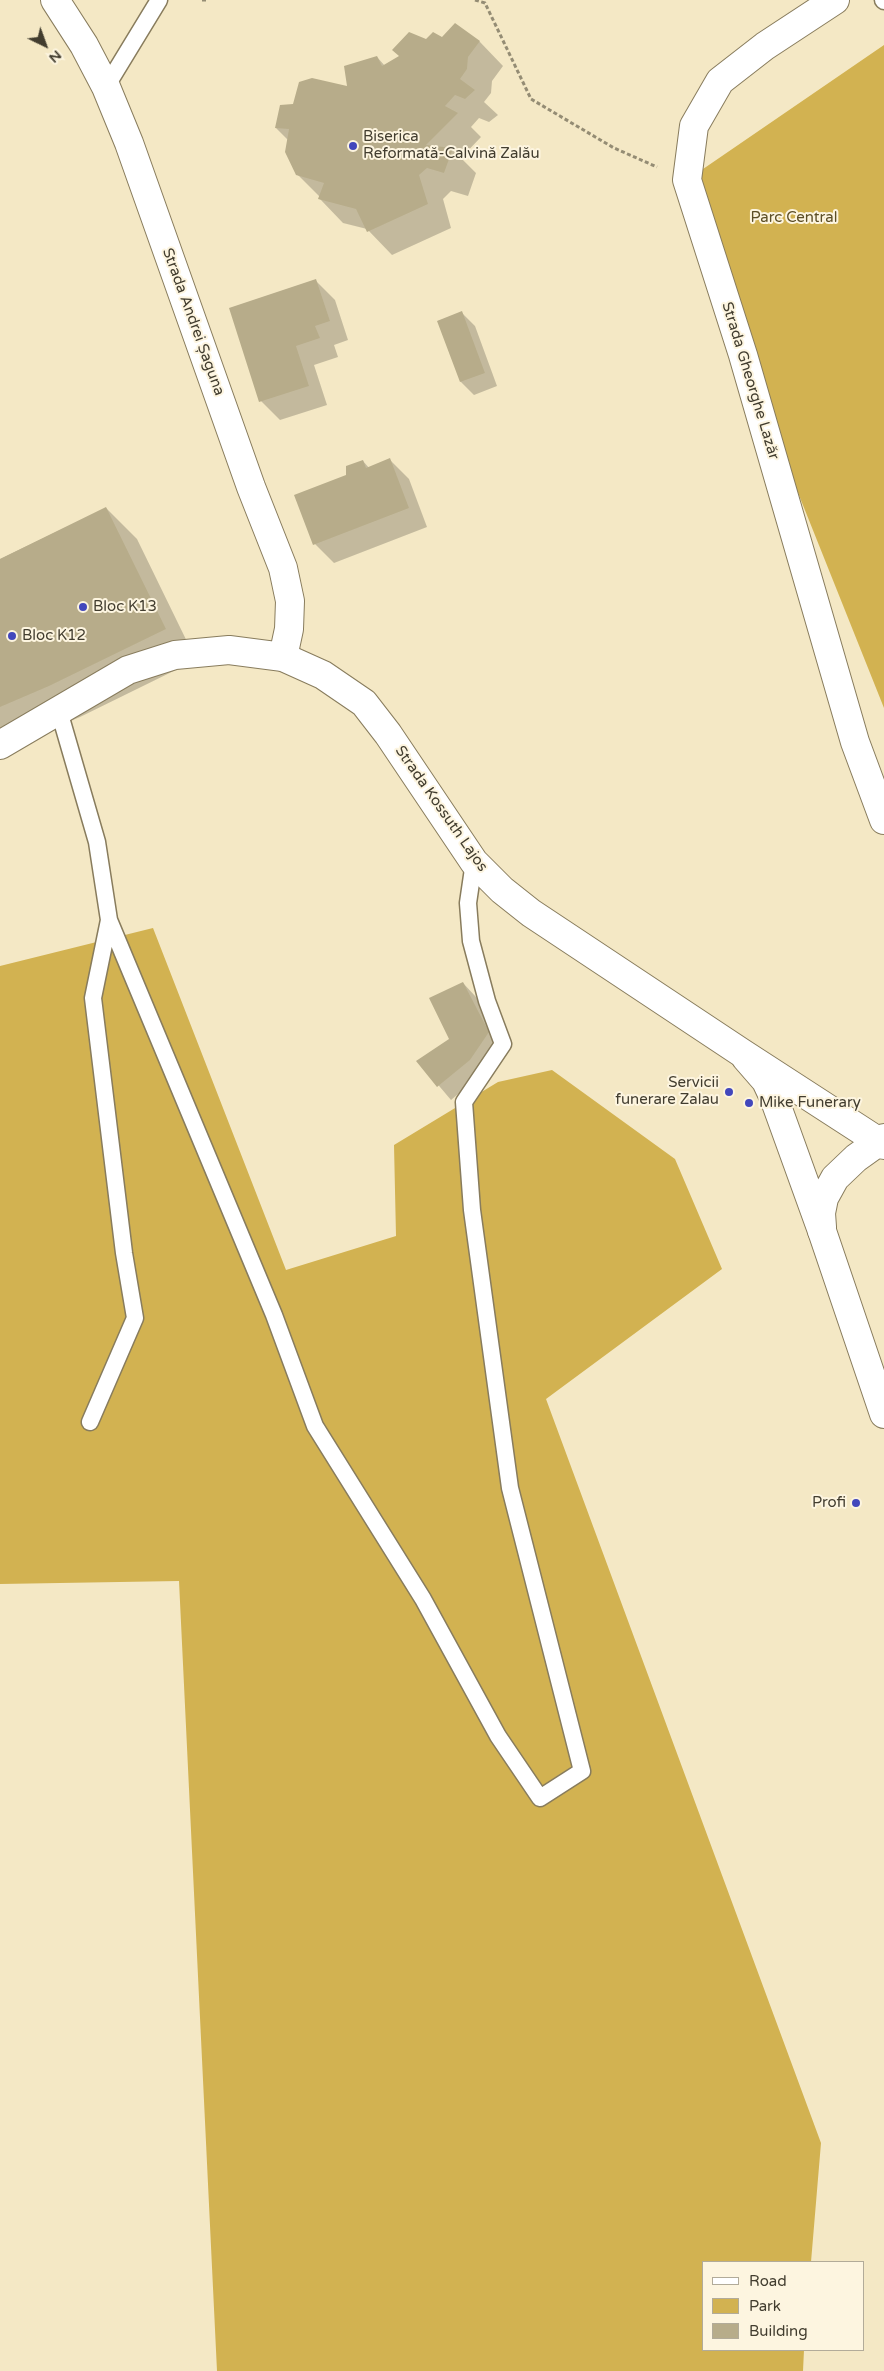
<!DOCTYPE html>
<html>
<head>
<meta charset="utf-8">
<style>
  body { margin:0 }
  #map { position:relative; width:884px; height:2371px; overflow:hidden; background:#f4e8c5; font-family:"Varela Round",sans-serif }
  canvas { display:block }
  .legend { position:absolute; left:702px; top:2261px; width:162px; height:90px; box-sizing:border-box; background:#fdf5e0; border:1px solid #b2ab99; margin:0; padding:6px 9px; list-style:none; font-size:15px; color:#423d2f }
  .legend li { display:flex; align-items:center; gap:10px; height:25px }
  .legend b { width:25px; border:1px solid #b2ab99 }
  .north { position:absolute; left:20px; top:20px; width:50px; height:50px; -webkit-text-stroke:4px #fdf5e0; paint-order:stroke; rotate:138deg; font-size:14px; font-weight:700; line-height:20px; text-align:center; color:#423d2f }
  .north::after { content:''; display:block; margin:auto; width:18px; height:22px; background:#423d2f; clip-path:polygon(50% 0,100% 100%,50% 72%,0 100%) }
</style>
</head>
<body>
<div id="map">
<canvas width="884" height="2371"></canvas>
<ul class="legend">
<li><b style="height:6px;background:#fff"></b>Road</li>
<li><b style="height:14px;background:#d2b251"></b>Park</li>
<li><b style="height:14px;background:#b7ac8a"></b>Building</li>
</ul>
<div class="north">N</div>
</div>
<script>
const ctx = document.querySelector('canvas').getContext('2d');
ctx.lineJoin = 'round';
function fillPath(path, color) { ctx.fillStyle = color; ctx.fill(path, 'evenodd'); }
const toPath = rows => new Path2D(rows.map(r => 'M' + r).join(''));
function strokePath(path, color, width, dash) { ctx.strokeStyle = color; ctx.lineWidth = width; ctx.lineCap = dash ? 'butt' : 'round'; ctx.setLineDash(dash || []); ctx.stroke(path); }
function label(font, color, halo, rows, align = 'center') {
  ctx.font = font + ' "Varela Round",sans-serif'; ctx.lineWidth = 4; ctx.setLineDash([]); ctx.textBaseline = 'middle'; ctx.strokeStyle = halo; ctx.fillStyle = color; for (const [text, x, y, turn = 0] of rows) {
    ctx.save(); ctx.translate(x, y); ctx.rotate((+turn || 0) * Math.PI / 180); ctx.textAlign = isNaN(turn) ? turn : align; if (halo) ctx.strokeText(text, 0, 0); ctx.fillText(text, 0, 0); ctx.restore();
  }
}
const green = toPath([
  [884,45,884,708,743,355,687,180],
  [153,928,286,1270,396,1236,394,1145,498,1082,552,1070,675,1159,722,1269,546,1399,821,2143,811,2262,703,2262,703,2350,804,2350,803,2371,217,2371,179,1581,0,1584,0,966]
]);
const shadow = toPath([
  [455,24,480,42,503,66,492,81,491,93,484,102,498,115,489,122,479,118,471,127,481,137,461,158,476,173,468,196,451,191,443,199,451,228,392,255,367,229,343,223,320,199,320,197,297,174,288,140,276,128,294,105,348,87,377,57,385,66,426,41,442,38],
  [316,281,335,300,348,340,334,345,338,357,314,365,327,405,280,420,261,401],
  [462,313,475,326,497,386,474,395,461,382,438,321],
  [390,460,409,479,427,527,334,563,315,544,296,496,347,476,363,461,369,468],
  [106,508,137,539,196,660,80,717,0,751,0,559],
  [463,983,476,997,501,1046,483,1073,451,1100,418,1061,451,1040]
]);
const building = toPath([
  [455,23,480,41,468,57,467,69,460,79,475,90,465,99,455,95,445,106,458,113,426,145,453,148,444,173,427,168,419,175,428,204,367,232,356,209,318,199,324,183,296,175,285,152,289,129,275,128,280,105,293,104,299,82,312,78,347,86,344,66,377,56,382,66,399,56,392,50,409,32,426,39,433,32,442,37],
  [316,279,330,321,315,326,320,338,296,346,309,386,259,402,229,308],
  [462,311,485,373,460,382,437,321],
  [390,458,409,508,313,545,294,495,346,475,346,466,363,460,366,468],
  [106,507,166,629,49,686,0,707,0,559],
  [463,982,489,1032,470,1060,437,1087,416,1061,449,1039,429,998]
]);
const path = toPath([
  [202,0,206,0],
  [475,0,485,3,531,99,614,148,657,167]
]);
const lane = toPath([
  [883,0,884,1],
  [106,87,159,0],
  [59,711,97,842,109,920,274,1315,315,1426,423,1599,498,1736,540,1798,582,1771,510,1488,472,1210,464,1102,503,1044,487,1001,471,941,468,903,474,862],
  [90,1422,135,1318,124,1253,93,998,109,920]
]);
const street = toPath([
  [835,0,765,46,720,81,694,126,687,180,743,355,855,742,884,820],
  [746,1058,766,1081,774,1098,822,1231],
  [822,1227,821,1213,824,1198,835,1178,856,1158,884,1138]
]);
const secondary = toPath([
  [55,0,84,45,106,87,129,143,251,487,283,568,290,601,289,629,283,657],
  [822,1231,884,1414]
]);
const primary = toPath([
  [0,745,128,670,175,655,229,650,283,657,323,675,364,703,388,734,474,862,502,890,531,913,742,1053,884,1145]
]);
const markers = [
  [353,146,5,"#4247bc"],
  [83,607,5,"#4247bc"],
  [12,636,5,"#4247bc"],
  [729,1092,5,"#4247bc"],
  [749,1103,5,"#4247bc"],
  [856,1503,5,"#4247bc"]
];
const poiNames = [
  ["Biserica",363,137],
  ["Reformată-Calvină Zalău",363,154],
  ["Bloc K13",93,607],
  ["Bloc K12",22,636],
  ["Servicii",719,1083,"right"],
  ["funerare Zalau",719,1100,"right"],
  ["Mike Funerary",759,1103],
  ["Profi",846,1503,"right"]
];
const parkNames = [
  ["Parc Central",794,218]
];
const streetNames = [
  ["Strada Andrei Șaguna",193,322,70],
  ["Strada Gheorghe Lazăr",750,381,73],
  ["Strada Kossuth Lajos",441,809,55]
];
fillPath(green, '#d2b251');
fillPath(shadow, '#0003');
fillPath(building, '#b7ac8a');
strokePath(lane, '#887c5d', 19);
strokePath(street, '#887c5d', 30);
strokePath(secondary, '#887c5d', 30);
strokePath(primary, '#887c5d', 30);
strokePath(path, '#948c74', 3, [4, 2.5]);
strokePath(lane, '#fff', 16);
strokePath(street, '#fff', 28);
strokePath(secondary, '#fff', 28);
strokePath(primary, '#fff', 28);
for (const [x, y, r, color] of markers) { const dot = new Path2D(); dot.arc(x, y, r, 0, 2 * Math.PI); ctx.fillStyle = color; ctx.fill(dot); strokePath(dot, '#fdf5e0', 2); }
label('15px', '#423d2f', '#fdf5e0', poiNames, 'left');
label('15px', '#5c4e26', '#fdf5e0', parkNames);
label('15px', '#423d2f', '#fdf5e0', streetNames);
</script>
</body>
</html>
